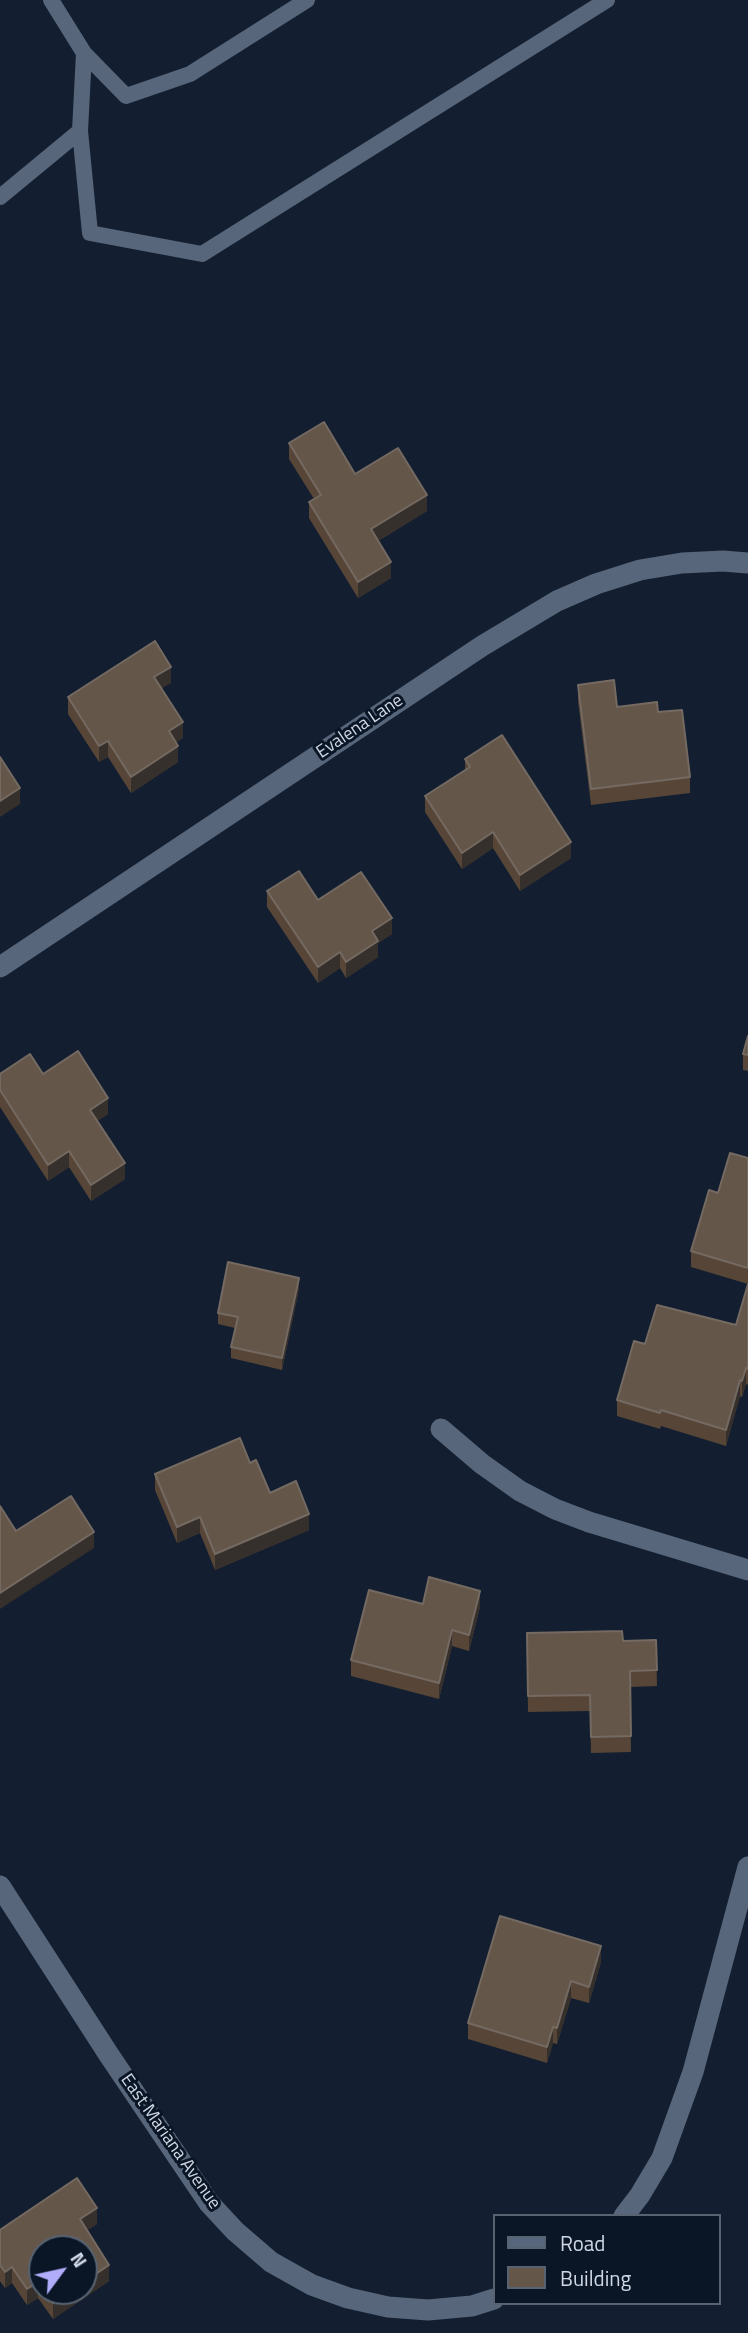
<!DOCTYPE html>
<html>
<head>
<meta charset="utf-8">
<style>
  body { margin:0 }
  #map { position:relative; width:748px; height:2333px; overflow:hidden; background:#131f30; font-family:"Titillium Web",sans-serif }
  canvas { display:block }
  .legend { position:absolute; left:493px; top:2214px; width:228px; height:91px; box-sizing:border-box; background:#0a1526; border:2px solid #586372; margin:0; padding:9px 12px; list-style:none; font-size:21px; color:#ced7e3 }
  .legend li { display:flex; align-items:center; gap:14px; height:35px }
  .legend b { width:35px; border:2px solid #586372 }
  .north { position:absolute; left:28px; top:2235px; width:70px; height:70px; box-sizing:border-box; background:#0a1526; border:2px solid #586372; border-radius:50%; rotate:57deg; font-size:19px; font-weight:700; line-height:28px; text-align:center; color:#ced7e3 }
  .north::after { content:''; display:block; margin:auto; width:24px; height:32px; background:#b1adfa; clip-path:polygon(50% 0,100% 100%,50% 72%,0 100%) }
</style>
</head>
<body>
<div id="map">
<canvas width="748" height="2333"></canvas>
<ul class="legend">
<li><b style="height:9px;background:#57667b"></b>Road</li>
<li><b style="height:19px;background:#645649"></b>Building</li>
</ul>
<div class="north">N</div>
</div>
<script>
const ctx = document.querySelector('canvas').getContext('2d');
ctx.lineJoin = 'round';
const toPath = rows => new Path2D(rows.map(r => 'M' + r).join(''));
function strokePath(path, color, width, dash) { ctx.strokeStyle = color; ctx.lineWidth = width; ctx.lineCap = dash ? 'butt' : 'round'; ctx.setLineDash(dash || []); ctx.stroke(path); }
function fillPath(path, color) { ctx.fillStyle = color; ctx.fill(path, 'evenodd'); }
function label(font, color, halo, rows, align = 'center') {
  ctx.font = font + ' "Titillium Web",sans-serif'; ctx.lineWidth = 6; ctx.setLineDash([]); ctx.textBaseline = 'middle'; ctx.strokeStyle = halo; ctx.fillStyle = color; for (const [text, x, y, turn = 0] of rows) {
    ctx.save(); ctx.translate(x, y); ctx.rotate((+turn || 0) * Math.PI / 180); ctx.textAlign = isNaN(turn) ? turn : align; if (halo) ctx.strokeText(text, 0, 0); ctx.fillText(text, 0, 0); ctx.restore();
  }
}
const lane = toPath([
  [84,53,126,96,190,74,307,0],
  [80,131,90,233,202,254,607,0],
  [0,197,80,131,84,53,51,0]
]);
const street = toPath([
  [0,967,482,646,557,601,596,584,640,570,682,563,723,561,748,563],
  [441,1429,482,1464,520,1491,555,1509,589,1522,748,1570],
  [0,1886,109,2055,209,2203,235,2231,271,2262,312,2285,348,2298,388,2307,428,2310,472,2306,494,2299],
  [624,2216,640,2195,662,2158,693,2072,748,1867]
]);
const wall = toPath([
  [289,443,355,474,427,511,378,541,391,578,358,598,309,518,309,502,314,499,289,459],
  [171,683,161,688,183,738,176,742,178,762,131,793,108,757,99,762,68,714,68,697],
  [578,685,617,707,658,712,690,777,690,793,591,805,578,701],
  [465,759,571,858,520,891,493,848,462,869,425,812,425,796,465,770],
  [267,891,318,900,392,934,378,943,378,957,346,978,340,968,318,983,267,907],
  [748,1036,748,1071,743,1070,743,1054],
  [0,1074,43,1074,108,1114,97,1121,125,1179,91,1201,69,1167,48,1181,0,1107],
  [748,1158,748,1385,746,1384,742,1397,740,1396,726,1446,661,1426,660,1429,617,1416,617,1400,645,1344,736,1325,748,1284,691,1267,691,1251,718,1193],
  [299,1289,282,1370,231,1358,231,1347,235,1328,218,1324,218,1313],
  [250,1463,270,1493,309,1530,215,1570,200,1533,177,1543,155,1490,155,1474],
  [423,1604,480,1607,469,1651,452,1646,439,1699,351,1676,351,1660],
  [527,1633,623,1641,656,1640,657,1686,630,1687,631,1752,591,1753,590,1711,528,1712],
  [601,1962,589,2003,571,1998,557,2044,553,2043,547,2063,468,2039,468,2023],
  [97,2224,87,2230,109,2281,53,2319,38,2298,27,2305,12,2283,5,2288,0,2281,0,2230],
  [42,2249,84,2291,42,2291]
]);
const shadedWall = toPath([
  [427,495,427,511,371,545,371,529],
  [391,562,391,578,358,598,358,582],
  [171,667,171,683,154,693,154,677],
  [183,722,183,738,169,747,169,731],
  [108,741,108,757,99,762,99,746],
  [178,746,178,762,131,793,131,777],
  [20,788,20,804,0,817,0,801],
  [493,832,493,848,462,869,462,853],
  [571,842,571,858,520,891,520,875],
  [392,918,392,934,378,943,378,957,346,978,346,962,372,931],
  [340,952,340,968,318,983,318,967],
  [108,1098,108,1114,90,1126,90,1110],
  [69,1151,69,1167,48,1181,48,1165],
  [125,1163,125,1179,91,1201,91,1185],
  [299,1278,299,1289,282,1370,282,1358],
  [746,1368,746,1384,742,1397,742,1381],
  [740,1380,740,1396,726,1446,726,1430],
  [309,1514,309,1530,215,1570,215,1554],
  [200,1517,200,1533,177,1543,177,1527],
  [94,1532,94,1548,0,1609,0,1593],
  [480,1591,480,1607,469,1651,469,1635],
  [452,1630,452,1646,439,1699,439,1683],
  [601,1946,601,1962,589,2003,589,1987],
  [571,1981,571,1998,557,2044,557,2028],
  [553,2027,553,2043,547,2063,547,2047],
  [97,2208,97,2224,80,2235,80,2219],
  [109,2265,109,2281,53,2319,53,2303,71,2291,84,2291,84,2282],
  [12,2267,12,2283,5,2288,5,2272],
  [38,2282,38,2298,27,2305,27,2289]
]);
const building = toPath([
  [324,422,355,474,398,448,427,495,371,529,391,562,358,582,309,502,321,495,289,443,324,422],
  [155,641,171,667,154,677,183,722,169,731,178,746,131,777,108,741,99,746,68,697,155,641],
  [614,680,617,707,657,702,658,712,682,710,690,777,591,789,578,685,614,680],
  [502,735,571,842,520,875,493,832,462,853,425,796,470,767,465,759,502,735],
  [0,757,20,788,0,801,0,757],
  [299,871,318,900,361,872,392,918,372,931,378,941,346,962,340,952,318,967,267,891,299,871],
  [748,1036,748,1055,743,1054,748,1036],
  [78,1051,108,1098,90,1110,125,1163,91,1185,69,1151,48,1165,0,1090,0,1074,30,1054,43,1074,78,1051],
  [730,1153,748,1158,748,1268,691,1251,709,1190,718,1193,730,1153],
  [228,1262,299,1278,282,1358,231,1347,238,1317,218,1313,228,1262],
  [748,1284,748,1369,746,1368,742,1381,740,1380,726,1430,661,1410,660,1413,617,1400,634,1341,645,1344,657,1305,736,1325,748,1284],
  [240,1438,250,1463,256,1460,270,1493,296,1481,309,1514,215,1554,200,1517,177,1527,155,1474,240,1438],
  [71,1496,94,1532,0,1593,0,1506,16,1531,71,1496],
  [429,1577,480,1591,469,1635,452,1630,439,1683,351,1660,369,1590,423,1604,429,1577],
  [622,1631,623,1641,656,1640,657,1670,630,1671,631,1736,591,1737,590,1695,528,1696,527,1633,622,1631],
  [500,1916,601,1946,589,1987,571,1981,557,2028,553,2027,547,2047,468,2023,500,1916],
  [77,2178,97,2208,80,2219,109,2265,84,2282,84,2249,42,2249,42,2287,38,2282,27,2289,12,2267,5,2272,0,2265,0,2230,77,2178],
  [44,2291,71,2291,53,2303,44,2291]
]);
const streetNames = [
  ["Evalena Lane",360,727,-34],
  ["East Mariana Avenue",170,2142,55]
];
strokePath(lane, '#57667b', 16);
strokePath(street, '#57667b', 21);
fillPath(wall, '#574637');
fillPath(shadedWall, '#36302c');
fillPath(building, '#645649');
strokePath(building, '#746a62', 2);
label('18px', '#ced7e3', '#0a1526', streetNames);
</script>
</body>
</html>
